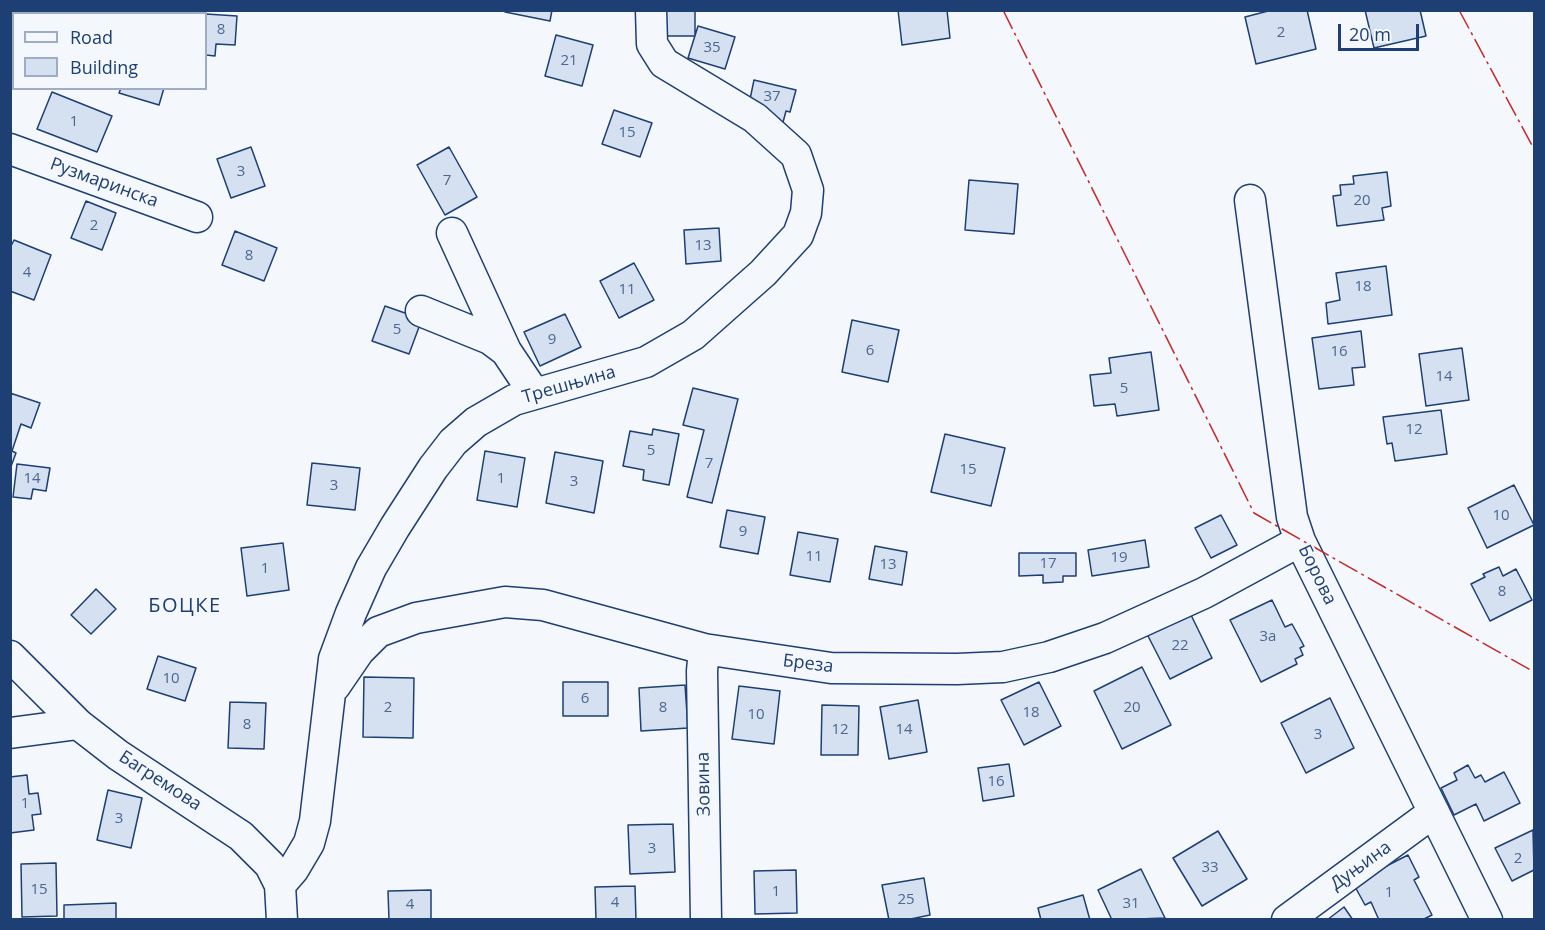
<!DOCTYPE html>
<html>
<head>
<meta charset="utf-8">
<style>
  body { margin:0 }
  #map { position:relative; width:1545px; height:930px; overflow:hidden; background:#f4f7fb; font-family:"Open Sans",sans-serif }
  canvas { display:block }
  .frame { position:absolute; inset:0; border:12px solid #1d3f73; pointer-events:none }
  .legend { position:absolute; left:12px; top:12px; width:195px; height:78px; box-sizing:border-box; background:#f4f7fb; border:2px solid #9eadc5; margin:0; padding:8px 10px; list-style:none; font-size:18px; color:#1d3f73 }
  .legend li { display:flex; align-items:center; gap:12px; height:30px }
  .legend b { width:30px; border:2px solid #9eadc5 }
  .scale { position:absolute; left:1338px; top:24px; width:81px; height:27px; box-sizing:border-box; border:3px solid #1d3f73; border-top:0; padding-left:8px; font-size:18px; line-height:21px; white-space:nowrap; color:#1d3f73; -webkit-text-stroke:4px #f4f7fb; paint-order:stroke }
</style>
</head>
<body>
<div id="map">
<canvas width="1545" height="930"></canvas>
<div class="frame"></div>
<ul class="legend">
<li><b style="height:8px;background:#f4f7fb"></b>Road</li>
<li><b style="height:16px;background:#d5e0f0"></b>Building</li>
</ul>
<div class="scale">20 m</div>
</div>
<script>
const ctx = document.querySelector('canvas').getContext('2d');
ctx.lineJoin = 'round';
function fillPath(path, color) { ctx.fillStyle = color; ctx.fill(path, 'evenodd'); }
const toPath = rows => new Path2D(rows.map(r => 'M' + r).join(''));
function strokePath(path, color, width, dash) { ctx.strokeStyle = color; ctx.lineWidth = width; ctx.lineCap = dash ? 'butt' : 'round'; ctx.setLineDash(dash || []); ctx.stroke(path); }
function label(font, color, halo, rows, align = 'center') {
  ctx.font = font + ' "Open Sans",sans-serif'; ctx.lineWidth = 4.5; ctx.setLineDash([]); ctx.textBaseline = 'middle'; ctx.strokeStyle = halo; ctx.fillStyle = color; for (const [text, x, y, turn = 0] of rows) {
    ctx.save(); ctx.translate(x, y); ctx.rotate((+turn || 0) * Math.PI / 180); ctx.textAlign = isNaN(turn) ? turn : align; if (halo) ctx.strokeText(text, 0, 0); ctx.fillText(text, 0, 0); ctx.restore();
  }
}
const building = toPath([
  [506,10,552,10,550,21,505,12,506,10],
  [666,10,695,10,695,36,666,36,666,10],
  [898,10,947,10,950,38,902,45,898,10],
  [1272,10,1307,10,1316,49,1256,64,1245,17,1272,10],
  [1365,10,1420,10,1426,36,1374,48,1365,10],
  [206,14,237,16,235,45,216,44,215,56,206,55,206,14],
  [698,26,735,37,725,69,688,58,698,26],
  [556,35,593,45,582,86,545,76,556,35],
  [754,80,796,90,790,112,786,111,782,126,749,104,754,80],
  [121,88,164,88,159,105,119,93,121,88],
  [52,92,112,116,97,152,37,129,52,92],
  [614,110,652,123,640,157,602,144,614,110],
  [251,147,265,186,231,198,217,159,251,147],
  [449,147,477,197,445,215,417,165,449,147],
  [1387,172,1391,206,1382,208,1384,220,1337,226,1333,196,1341,195,1340,185,1354,184,1353,176,1387,172],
  [969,180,1018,184,1014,234,965,230,969,180],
  [86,201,116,213,102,250,71,238,86,201],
  [719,228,721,261,686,264,684,230,719,228],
  [235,231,277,248,264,281,222,265,235,231],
  [14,240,51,255,34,300,10,291,10,248,14,240],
  [634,263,654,300,619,318,600,281,634,263],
  [1386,266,1392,315,1328,324,1326,303,1340,300,1336,273,1386,266],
  [385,306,422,319,409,354,372,341,385,306],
  [565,314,581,347,540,366,524,332,565,314],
  [852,320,899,330,888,382,842,372,852,320],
  [1361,331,1365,367,1352,368,1354,385,1319,389,1312,338,1361,331],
  [1462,348,1469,400,1426,406,1419,354,1462,348],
  [1151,352,1159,410,1117,416,1115,404,1094,406,1090,375,1111,373,1109,358,1151,352],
  [693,388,738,399,712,503,687,497,704,430,683,425,693,388],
  [10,393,40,403,31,428,21,424,12,451,16,453,10,469,10,393],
  [1441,410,1447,454,1395,461,1392,443,1387,444,1383,417,1441,410],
  [653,429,679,434,669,485,643,480,644,470,623,466,630,431,652,435,653,429],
  [945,434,1005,448,991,506,931,492,945,434],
  [485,451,525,458,517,507,477,500,485,451],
  [555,452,603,461,594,513,546,503,555,452],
  [312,463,360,468,355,510,307,505,312,463],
  [17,464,50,468,46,491,33,489,31,499,13,497,17,464],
  [1514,485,1534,525,1487,548,1468,508,1514,485],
  [727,510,765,517,758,554,720,547,727,510],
  [1221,515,1237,545,1211,558,1195,528,1221,515],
  [798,532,838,539,830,582,790,575,798,532],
  [1145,540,1149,567,1092,576,1088,550,1145,540],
  [283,543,289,590,247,596,241,548,283,543],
  [875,546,907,552,902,585,869,579,875,546],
  [1019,553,1076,553,1076,576,1063,576,1063,582,1043,583,1043,575,1019,576,1019,553],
  [1499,567,1503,576,1516,569,1532,600,1490,621,1471,584,1485,577,1483,574,1499,567],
  [96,589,116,609,91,634,71,615,96,589],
  [1272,600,1285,627,1292,624,1304,646,1300,648,1303,655,1295,659,1297,664,1261,682,1230,620,1272,600],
  [1190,613,1212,658,1170,679,1147,634,1190,613],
  [158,656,196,668,185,701,147,689,158,656],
  [1142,667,1171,725,1122,749,1094,691,1142,667],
  [364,677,414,678,413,738,363,737,364,677],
  [563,682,608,682,608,716,563,716,563,682],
  [1039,682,1061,726,1024,745,1001,700,1039,682],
  [685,685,688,728,641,731,639,688,685,685],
  [739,686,780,691,774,744,732,739,739,686],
  [1330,698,1354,748,1306,773,1281,723,1330,698],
  [918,700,927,752,889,759,880,707,918,700],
  [230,702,266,703,264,749,228,748,230,702],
  [822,705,859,706,858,755,821,755,822,705],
  [1009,764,1014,796,983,801,978,768,1009,764],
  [1468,765,1475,778,1481,775,1485,782,1504,772,1520,803,1484,821,1476,804,1454,815,1441,788,1457,780,1454,773,1468,765],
  [27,775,29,794,38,793,41,814,32,815,34,830,10,833,10,777,27,775],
  [108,790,142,798,131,848,97,840,108,790],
  [673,824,675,872,630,874,628,825,673,824],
  [1533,830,1534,870,1512,881,1495,848,1533,830],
  [1218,831,1247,879,1202,906,1173,858,1218,831],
  [1408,855,1419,877,1414,880,1432,915,1422,920,1379,920,1371,902,1365,905,1353,883,1408,855],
  [56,863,57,916,22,917,21,864,56,863],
  [1141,869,1165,918,1112,920,1098,890,1141,869],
  [796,870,797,913,755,914,754,871,796,870],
  [924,878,930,915,906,920,889,920,882,885,924,878],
  [635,886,636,920,596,920,595,887,635,886],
  [431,890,431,920,389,920,388,891,431,890],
  [1083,895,1090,920,1041,920,1038,908,1083,895],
  [116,903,116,920,64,920,64,905,116,903],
  [1344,907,1353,920,1327,920,1344,907]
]);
const minor = toPath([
  [10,35,14,27],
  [10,149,197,217],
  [1250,200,1292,517,1300,541,1487,920],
  [452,233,506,351],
  [421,311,490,339,506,351,534,393],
  [704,649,702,671,706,920],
  [10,656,78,724,118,755,241,836,270,865,280,885,282,920],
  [335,686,359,651,378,632,416,618,505,602,543,605,704,649,831,668,957,669,1003,667,1049,657,1105,638,1204,593,1300,541],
  [10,733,78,724],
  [280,885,293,870,309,843,315,821,334,659,351,613,371,568,395,527,433,468,453,442,476,422,514,400,646,362,693,335,763,273,798,235,806,213,808,190,796,155,755,118,664,63,652,44,651,10],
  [1287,920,1434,812]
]);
const power = toPath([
  [1003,10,1254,513,1534,672],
  [1459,10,1534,149]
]);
const numberNames = [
  ["8",221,30],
  ["2",1281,33],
  ["35",712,48],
  ["21",569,61],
  ["37",772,97],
  ["1",74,122],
  ["15",627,133],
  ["3",241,172],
  ["7",447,181],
  ["20",1362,201],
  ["2",94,226],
  ["13",703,246],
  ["8",249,256],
  ["4",27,273],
  ["18",1363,287],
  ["11",627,290],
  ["5",397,330],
  ["9",552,340],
  ["6",870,351],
  ["16",1339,352],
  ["14",1444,377],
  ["5",1124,389],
  ["12",1414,430],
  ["5",651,451],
  ["7",709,464],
  ["15",968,470],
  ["14",32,479],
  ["1",501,479],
  ["3",574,482],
  ["3",334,486],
  ["10",1501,516],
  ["9",743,532],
  ["11",814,557],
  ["19",1119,558],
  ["17",1048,564],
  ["13",888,565],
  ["1",265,569],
  ["8",1502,592],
  ["3a",1268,637],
  ["22",1180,646],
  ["10",171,679],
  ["6",585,699],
  ["2",388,708],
  ["8",663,708],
  ["20",1132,708],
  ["18",1031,713],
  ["10",756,715],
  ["8",247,725],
  ["12",840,730],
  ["14",904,730],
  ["3",1318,735],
  ["16",996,782],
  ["1",25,804],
  ["3",119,819],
  ["3",652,849],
  ["2",1518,859],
  ["33",1210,868],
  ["15",39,890],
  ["1",776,892],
  ["1",1389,893],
  ["25",906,900],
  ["4",615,903],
  ["31",1131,904],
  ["4",410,905]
];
const streetNames = [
  ["Рузмаринска",104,183,20],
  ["Трешњина",569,385,-16],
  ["Борова",1317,575,64],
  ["Бреза",808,664,7],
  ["Багремова",160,781,33],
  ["Зовина",704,784,-91],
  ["Дуњина",1361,866,-36]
];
const neighbourhoodNames = [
  ["БОЦКЕ",185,606]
];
fillPath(building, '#d5e0f0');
strokePath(building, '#1d3f73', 1.5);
strokePath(minor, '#1d3f73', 33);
strokePath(minor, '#f4f7fb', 30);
strokePath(power, '#c62828', 1.5, [21, 4.5, 3, 4.5]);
label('15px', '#4b6792', null, numberNames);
label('18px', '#1d3f73', '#f4f7fb', streetNames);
ctx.letterSpacing = '1.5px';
label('20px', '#1d3f73', '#f4f7fb', neighbourhoodNames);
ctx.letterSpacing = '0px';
</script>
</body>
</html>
